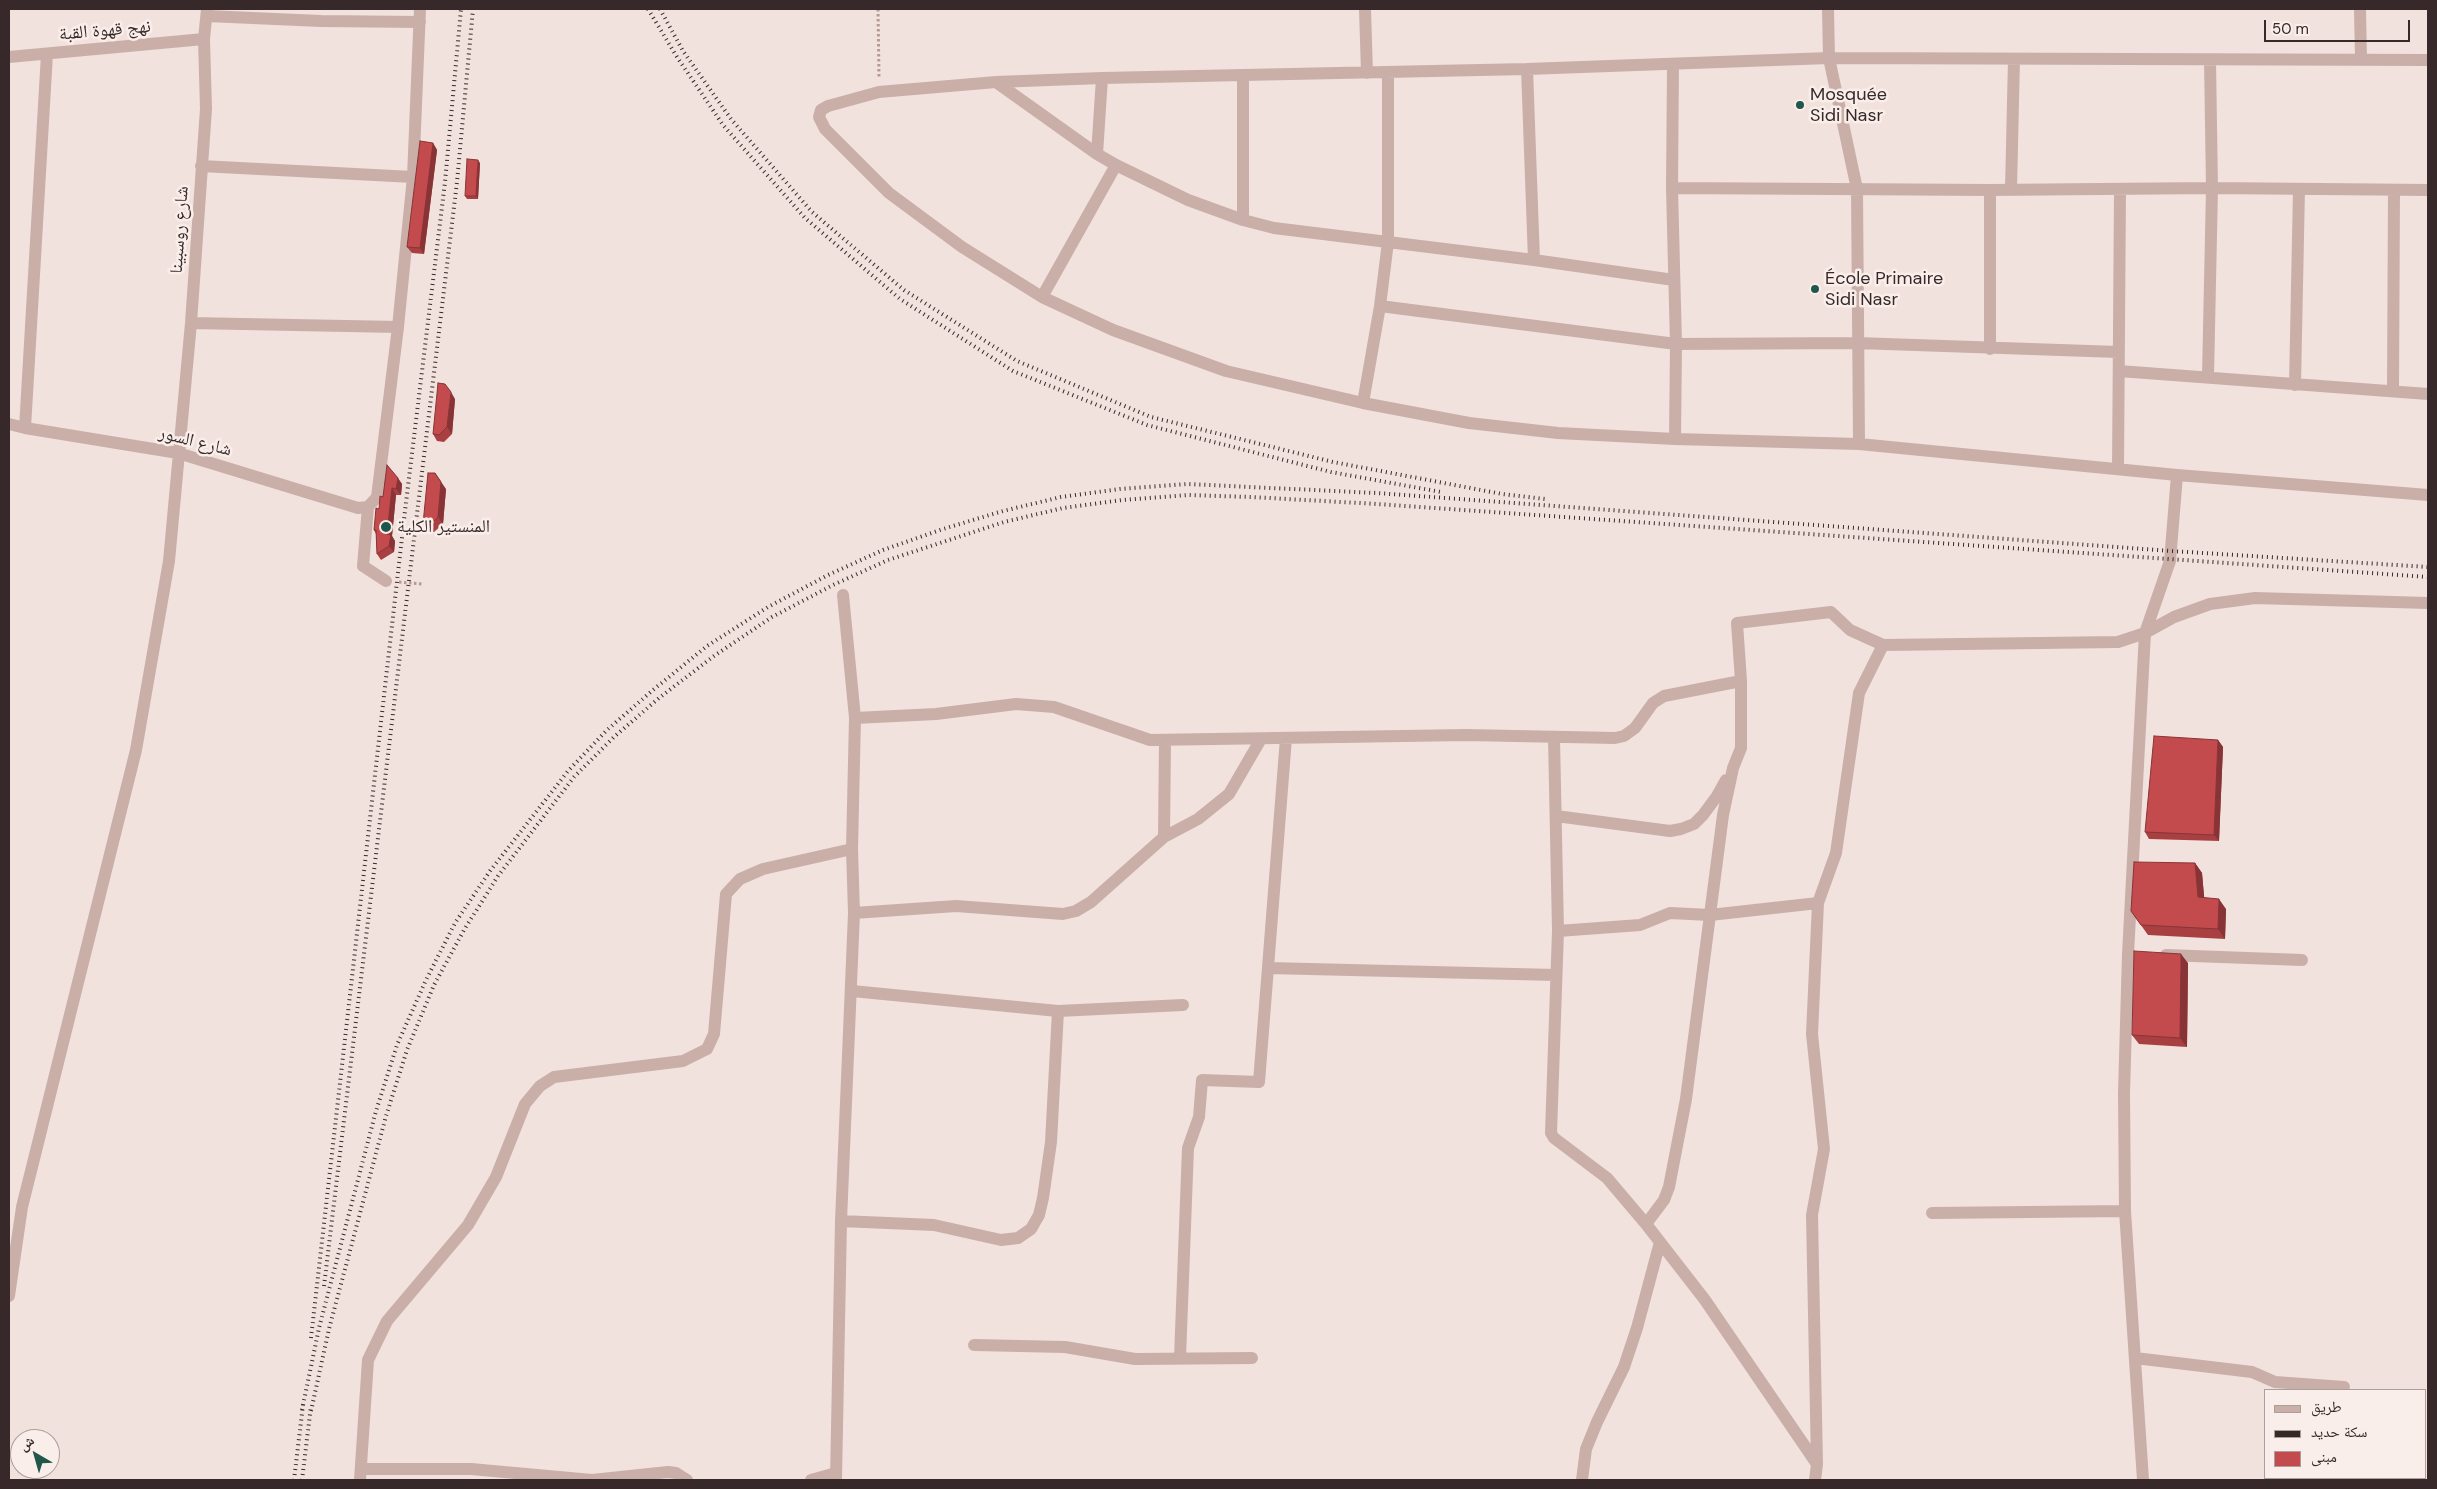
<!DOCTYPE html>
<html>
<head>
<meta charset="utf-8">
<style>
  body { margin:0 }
  #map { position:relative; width:2437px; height:1489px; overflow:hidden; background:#f2e2dd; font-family:"DM Sans","Noto Naskh Arabic",sans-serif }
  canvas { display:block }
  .frame { position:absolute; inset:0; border:10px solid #372929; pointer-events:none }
  .legend { position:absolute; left:2264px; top:1389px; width:162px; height:90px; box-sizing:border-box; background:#f9eee9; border:1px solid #ab9f9c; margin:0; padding:6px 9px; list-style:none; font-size:15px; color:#372929 }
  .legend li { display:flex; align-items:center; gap:10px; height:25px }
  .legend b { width:25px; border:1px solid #ab9f9c }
  .north { position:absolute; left:10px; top:1429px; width:50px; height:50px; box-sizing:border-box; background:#f9eee9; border:1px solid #ab9f9c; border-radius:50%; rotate:322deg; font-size:14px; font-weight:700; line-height:20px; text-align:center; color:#372929 }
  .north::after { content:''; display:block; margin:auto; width:18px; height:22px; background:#1f574c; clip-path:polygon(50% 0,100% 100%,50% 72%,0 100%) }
  .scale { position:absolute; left:2264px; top:20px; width:146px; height:22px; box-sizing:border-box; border:2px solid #372929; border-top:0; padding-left:6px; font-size:15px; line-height:18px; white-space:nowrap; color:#372929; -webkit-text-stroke:4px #f9eee9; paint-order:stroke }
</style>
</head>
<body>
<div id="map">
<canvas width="2437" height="1489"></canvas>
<div class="frame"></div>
<ul class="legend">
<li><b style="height:6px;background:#caafa9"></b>طريق</li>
<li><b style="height:6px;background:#372929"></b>سكة حديد</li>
<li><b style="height:14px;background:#c34a4d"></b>مبنى</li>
</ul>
<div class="north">ش</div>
<div class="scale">50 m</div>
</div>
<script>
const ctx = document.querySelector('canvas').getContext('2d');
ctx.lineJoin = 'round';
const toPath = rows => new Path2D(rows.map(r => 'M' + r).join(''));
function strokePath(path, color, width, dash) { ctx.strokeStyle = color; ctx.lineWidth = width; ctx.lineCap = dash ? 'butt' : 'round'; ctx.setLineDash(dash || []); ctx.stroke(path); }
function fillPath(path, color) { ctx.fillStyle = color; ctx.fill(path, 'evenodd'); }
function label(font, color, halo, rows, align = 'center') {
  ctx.font = font + ' "DM Sans","Noto Naskh Arabic",sans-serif'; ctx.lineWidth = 5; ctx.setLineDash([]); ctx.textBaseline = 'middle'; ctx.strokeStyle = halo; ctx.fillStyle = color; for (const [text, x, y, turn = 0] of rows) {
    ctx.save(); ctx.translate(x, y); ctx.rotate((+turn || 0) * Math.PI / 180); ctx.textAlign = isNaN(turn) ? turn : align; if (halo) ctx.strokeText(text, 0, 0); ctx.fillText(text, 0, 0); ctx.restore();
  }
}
const path = toPath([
  [878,9,879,77],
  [399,582,422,584]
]);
const minor = toPath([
  [1365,9,1367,73],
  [1828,9,1829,58,1857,189,1859,444],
  [2360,9,2361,59],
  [207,16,321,21,420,22],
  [9,57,204,39],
  [2428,60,1829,58,1527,69,1102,78,996,82,879,92,828,106,821,110,819,117,825,129,889,193,962,247,1042,297,1113,330,1226,371,1363,403,1469,423,1558,433,1675,439,1859,444,2177,475,2428,495],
  [1673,64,1672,188,1676,344,1675,439],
  [1527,69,1534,260],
  [1243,76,1243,220],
  [996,82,1097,154,1116,165,1188,200,1243,220,1274,228,1534,260,1674,280],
  [1097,154,1102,78],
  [201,166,413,177],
  [1672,188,1990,190,2212,188,2428,190],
  [1990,190,1990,349],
  [2011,190,2014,59],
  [1042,297,1116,165],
  [1380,306,1676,344,1857,343,2118,352],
  [191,323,398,327],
  [2119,371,2428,394],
  [2208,376,2212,188,2210,61],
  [2295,385,2299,189],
  [2393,390,2394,190],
  [1363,403,1380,306,1388,242,1388,72],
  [9,424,25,428,178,453,358,508,368,507],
  [25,428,47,54],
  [2118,469,2120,189],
  [386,581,363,566,368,507,377,497,398,327,413,177,420,9],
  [855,718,936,714,1016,704,1054,707,1150,740,1466,735,1615,738,1624,736,1635,728,1653,703,1664,696,1741,681,1737,623,1831,612,1850,630,1883,645,2118,642,2145,633,2174,617,2210,604,2255,598,2428,603],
  [1554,738,1558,931,1551,1133,1554,1138,1607,1178,1646,1224,1705,1300,1817,1464],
  [1556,816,1670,831,1681,829,1694,824,1703,815,1717,796,1726,780],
  [1164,837,1165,740],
  [854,913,956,906,1063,914,1076,911,1091,902,1164,837,1198,819,1229,794,1261,739],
  [1558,931,1640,925,1670,913,1710,915,1818,903],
  [2166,955,2302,960],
  [1268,968,1556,975],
  [852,991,1058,1011,1183,1005],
  [1932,1213,2125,1211],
  [841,1221,934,1225,1001,1240,1018,1238,1031,1229,1039,1215,1043,1198,1051,1142,1058,1011],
  [1646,1224,1664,1200,1669,1187,1686,1099,1723,815,1733,768,1741,748,1741,681],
  [9,1296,22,1207,136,750,169,561,191,323,206,109,204,39,207,9],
  [974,1345,1065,1347,1135,1359,1252,1358],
  [1180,1358,1188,1148,1199,1117,1202,1080,1259,1082,1286,738],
  [2135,1358,2252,1372,2275,1382,2344,1387],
  [362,1469,471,1469,592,1480,668,1472,676,1473,687,1480],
  [360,1480,368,1360,387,1321,468,1225,496,1177,525,1104,540,1086,554,1077,683,1061,707,1049,714,1034,726,894,740,879,763,869,852,849],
  [811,1480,836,1473],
  [836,1480,841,1221,854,913,852,849,855,718,843,595],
  [1582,1480,1586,1449,1597,1422,1624,1367,1637,1328,1660,1242],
  [1815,1480,1817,1464,1812,1215,1824,1149,1812,1034,1818,903,1836,853,1859,693,1883,645],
  [2143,1480,2125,1211,2124,1093,2128,954,2145,633,2170,561,2177,475]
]);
const rail = toPath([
  [648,9,677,57,723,125,805,218,900,299,1013,371,1147,425,1331,472,1441,492],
  [660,9,683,51,731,119,812,212,904,290,1017,361,1151,417,1333,462,1502,494,1545,499],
  [324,1286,457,182,473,9],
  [311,1338,405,511,445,182,461,9],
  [302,1410,319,1328,376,1111,397,1045,426,980,455,923,490,871,568,771,607,730,653,690,707,646,768,607,828,575,883,550,943,529,1003,511,1061,497,1120,489,1187,484,1377,493,2171,551,2428,567],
  [311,1411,329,1329,386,1116,407,1050,434,985,464,930,498,876,574,777,614,737,659,698,714,656,772,617,833,585,888,560,1004,522,1063,508,1122,500,1188,495,1251,497,1377,504,2428,577],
  [294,1480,303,1405],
  [302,1480,311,1406]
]);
const wall = toPath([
  [433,143,437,150,424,254,412,253,407,247],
  [480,163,478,199,467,199,465,196],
  [455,399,452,434,444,442,437,441,433,434],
  [387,465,402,484,401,495,396,495,392,536,395,541,394,552,381,560,377,554,376,534,374,530,379,509,383,497],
  [446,489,443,524,434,532,428,531,423,524],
  [2218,740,2223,747,2219,841,2149,839,2145,832],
  [2195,863,2202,873,2204,897,2226,909,2225,939,2148,935,2131,911],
  [2188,963,2187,1047,2139,1044,2132,1035]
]);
const shadedWall = toPath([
  [433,143,437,150,424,254,420,248],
  [478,160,480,163,478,199,476,196],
  [451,392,455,399,452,434,447,427],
  [435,473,446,489,443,524,438,517],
  [398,478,402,484,401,495,396,489],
  [392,488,396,495,392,536,395,541,394,552,389,546,387,534],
  [2218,740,2223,747,2219,841,2214,835],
  [2195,863,2202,873,2205,906,2198,897],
  [2219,899,2226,909,2225,939,2218,929],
  [2181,954,2188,963,2187,1047,2180,1038]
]);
const building = toPath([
  [420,141,433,143,420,248,407,247,420,141],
  [467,159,478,160,476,196,465,196,467,159],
  [438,383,445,384,451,392,447,427,439,435,433,434,438,383],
  [387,465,398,478,396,489,392,488,387,534,391,535,389,546,377,554,376,530,374,530,376,508,379,509,380,496,383,497,387,465],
  [428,473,435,473,441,482,438,517,430,525,423,524,428,473],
  [2154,736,2218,740,2214,835,2145,832,2154,736],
  [2134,862,2195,863,2198,897,2219,899,2218,929,2141,925,2131,911,2134,862],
  [2134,951,2181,954,2180,1038,2132,1035,2134,951]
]);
const markers = [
  [1800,105,5,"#1f574c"],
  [1815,289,5,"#1f574c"],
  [386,527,6,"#1f574c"]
];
const streetNames = [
  ["نهج قهوة القبة",105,31,-5],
  ["شارع روسبينا",180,230,-86],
  ["شارع السور",195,442,14]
];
const poiNames = [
  ["Mosquée",1810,95],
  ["Sidi Nasr",1810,116],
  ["École Primaire",1825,279],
  ["Sidi Nasr",1825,300],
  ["المنستير الكلية",397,527]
];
strokePath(path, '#b59993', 3, [2.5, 2.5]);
strokePath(minor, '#caafa9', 12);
strokePath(rail, '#372929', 4, [1, 4]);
fillPath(wall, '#a84042');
fillPath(shadedWall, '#883436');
fillPath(building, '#c34a4d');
strokePath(building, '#883436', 1);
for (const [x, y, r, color] of markers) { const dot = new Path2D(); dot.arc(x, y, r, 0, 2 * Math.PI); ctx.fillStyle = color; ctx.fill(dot); strokePath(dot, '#f9eee9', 2); }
label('18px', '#372929', '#f9eee9', streetNames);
label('18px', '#372929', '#f9eee9', poiNames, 'left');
</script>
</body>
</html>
